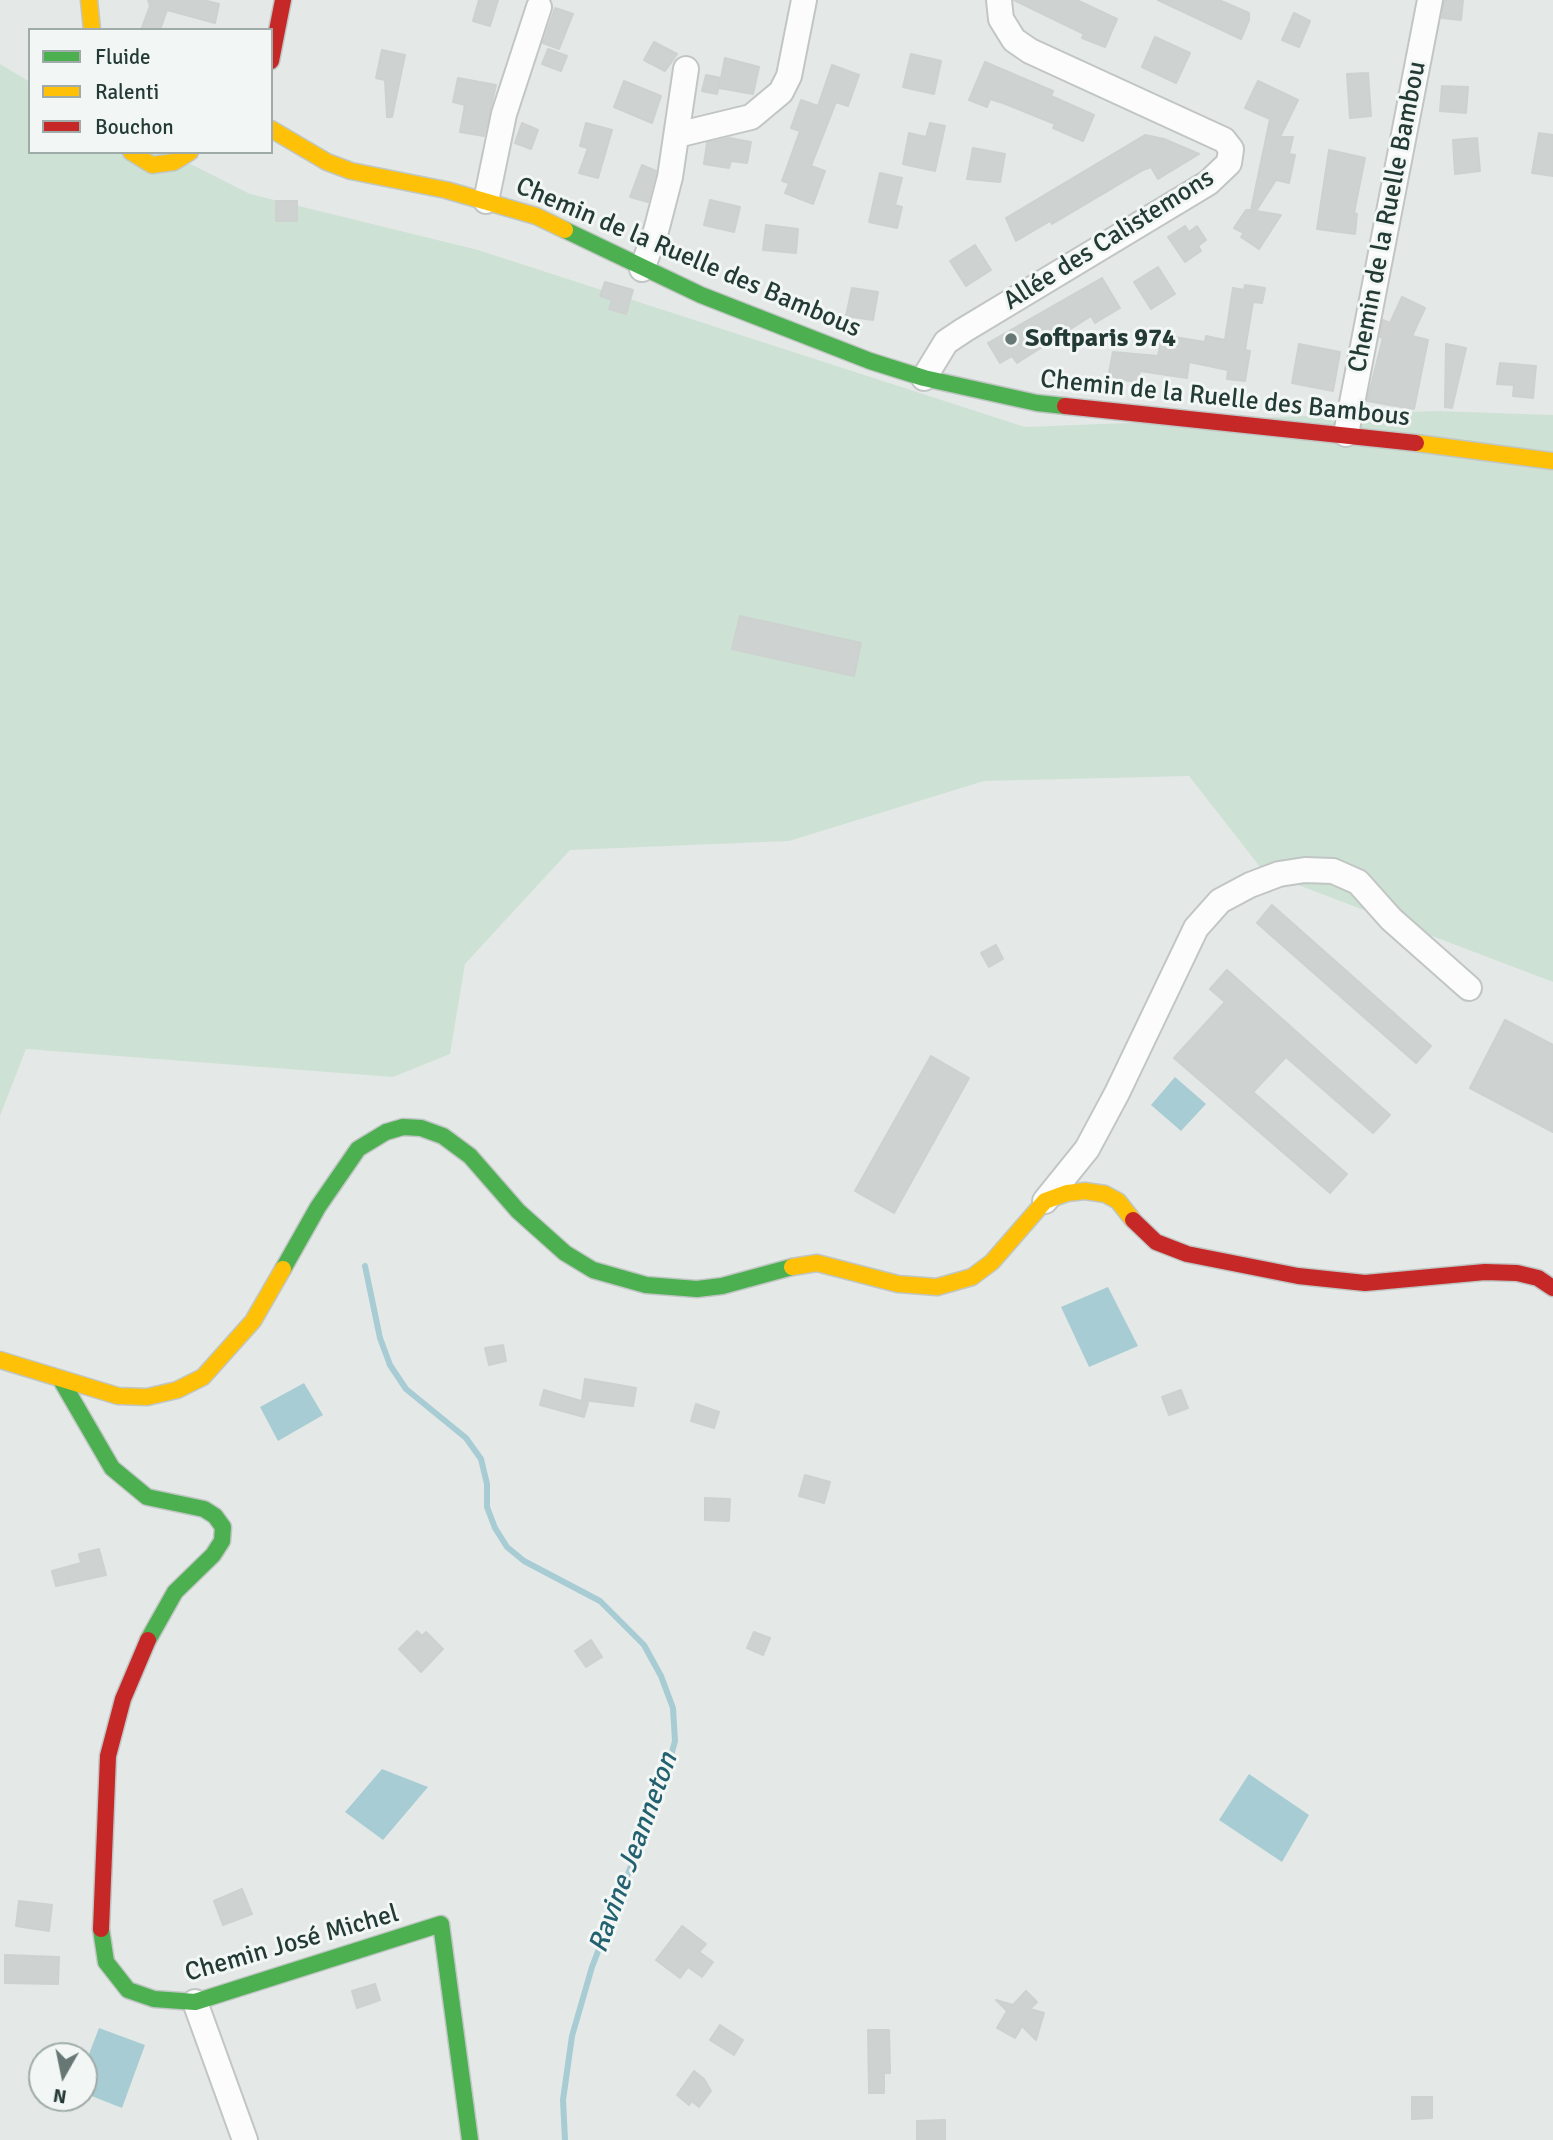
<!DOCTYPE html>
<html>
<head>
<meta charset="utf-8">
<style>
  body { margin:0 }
  #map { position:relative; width:1553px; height:2140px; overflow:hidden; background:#e4e9e7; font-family:Signika,sans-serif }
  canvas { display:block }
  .legend { position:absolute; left:28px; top:28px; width:245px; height:126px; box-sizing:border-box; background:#f2f7f5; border:2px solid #9faba8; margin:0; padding:9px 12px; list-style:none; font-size:21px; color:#233a35 }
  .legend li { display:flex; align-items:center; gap:14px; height:35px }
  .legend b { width:35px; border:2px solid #9faba8 }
  .north { position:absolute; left:28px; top:2042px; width:70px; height:70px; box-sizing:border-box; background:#f2f7f5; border:2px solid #9faba8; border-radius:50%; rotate:189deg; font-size:19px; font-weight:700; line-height:28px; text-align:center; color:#233a35 }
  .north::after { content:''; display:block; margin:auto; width:24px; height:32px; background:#677773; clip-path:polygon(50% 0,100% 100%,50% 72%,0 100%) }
</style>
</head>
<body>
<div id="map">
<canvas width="1553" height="2140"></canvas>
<ul class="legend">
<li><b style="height:9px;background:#4caf50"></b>Fluide</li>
<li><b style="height:9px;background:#ffc107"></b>Ralenti</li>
<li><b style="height:9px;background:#c62828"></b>Bouchon</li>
</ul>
<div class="north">N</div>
</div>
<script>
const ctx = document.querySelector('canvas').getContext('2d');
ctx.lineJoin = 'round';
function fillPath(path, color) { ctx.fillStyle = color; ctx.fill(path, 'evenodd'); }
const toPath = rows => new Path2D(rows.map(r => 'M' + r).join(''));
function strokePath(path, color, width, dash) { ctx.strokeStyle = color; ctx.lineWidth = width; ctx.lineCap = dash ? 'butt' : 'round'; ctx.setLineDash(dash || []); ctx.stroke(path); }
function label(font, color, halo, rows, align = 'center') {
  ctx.font = font + ' Signika,sans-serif'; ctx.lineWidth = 6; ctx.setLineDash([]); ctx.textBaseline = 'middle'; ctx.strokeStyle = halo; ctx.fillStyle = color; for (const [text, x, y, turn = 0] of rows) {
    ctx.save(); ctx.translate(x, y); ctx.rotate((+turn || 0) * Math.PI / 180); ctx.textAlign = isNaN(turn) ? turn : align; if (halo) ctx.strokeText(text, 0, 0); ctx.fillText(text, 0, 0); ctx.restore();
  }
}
const green = toPath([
  [0,64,30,82,30,152,167,152,250,194,478,250,1025,427,1435,411,1553,415,1553,982,1264,872,1189,776,984,781,789,841,570,850,465,964,450,1054,393,1077,26,1049,0,1116]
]);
const water = toPath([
  [1175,1077,1206,1104,1181,1131,1151,1105],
  [1108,1287,1138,1346,1089,1367,1061,1307],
  [304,1383,323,1415,278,1441,260,1407],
  [382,1769,428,1787,383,1840,345,1812],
  [1249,1774,1309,1815,1282,1862,1219,1820],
  [99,2028,145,2045,122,2108,84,2093,84,2067]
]);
const stream = toPath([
  [365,1266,380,1338,390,1365,406,1389,466,1438,481,1459,487,1484,487,1507,495,1528,507,1547,524,1561,600,1601,644,1645,661,1676,673,1708,675,1741,665,1778,592,1967,572,2036,563,2100,565,2140]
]);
const building = toPath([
  [148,0,203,0,219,4,215,23,167,10,160,30,141,30,150,6,148,0],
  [479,0,498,0,490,26,473,21,479,0],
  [1014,0,1077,0,1117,19,1105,47,1082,38,1084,34,1014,0],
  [1158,0,1219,0,1249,13,1249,20,1241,39,1158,0],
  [1444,0,1463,0,1461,20,1442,18,1444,0],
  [555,8,573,14,559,49,543,43,555,8],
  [1294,13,1310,21,1299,47,1282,40,1294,13],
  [1155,37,1190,53,1176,83,1142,67,1155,37],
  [654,42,677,54,665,71,644,60,654,42],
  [548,49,567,56,561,71,542,64,548,49],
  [382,50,405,55,392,117,387,117,385,80,376,78,382,50],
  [911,54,941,61,934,94,903,87,911,54],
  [725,58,759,67,753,94,719,88,720,81,717,94,702,91,706,75,721,78,725,58],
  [985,62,1053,91,1051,96,1094,115,1083,141,1053,128,1055,124,1003,103,990,99,987,107,969,100,985,62],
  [832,65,859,75,848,106,836,102,811,166,825,171,813,204,785,193,789,183,782,181,800,131,791,128,801,100,818,106,832,65],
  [1368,73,1371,116,1350,118,1347,74,1368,73],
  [458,78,496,85,484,136,460,132,465,105,453,102,458,78],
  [624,81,661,96,652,123,614,107,624,81],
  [1258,81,1298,100,1280,137,1293,137,1289,154,1295,155,1289,183,1276,180,1256,211,1281,215,1259,249,1241,237,1244,233,1234,228,1246,210,1251,210,1270,119,1245,108,1258,81],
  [1442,86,1468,87,1466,113,1440,111,1442,86],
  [522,123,538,130,531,149,515,143,522,123],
  [586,123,612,130,598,178,579,173,588,148,580,146,586,123],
  [930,123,945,126,935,171,903,164,909,133,926,137,930,123],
  [1539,133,1553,135,1553,176,1532,173,1539,133],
  [1145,135,1164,139,1199,154,1158,179,1151,167,1143,170,1052,224,1050,221,1016,241,1006,218,1145,135],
  [729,138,751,142,747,163,731,161,729,168,704,164,707,143,729,138],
  [1477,138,1480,171,1455,174,1453,140,1477,138],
  [973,148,1005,154,1000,182,967,179,973,148],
  [1329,150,1365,158,1354,213,1357,214,1355,234,1317,229,1329,150],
  [642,165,656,171,648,202,630,197,642,165],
  [880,173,902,178,895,205,902,207,897,228,869,222,880,173],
  [710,200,740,207,734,232,704,225,710,200],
  [276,201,297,201,297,221,276,221,276,201],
  [766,225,798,229,796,253,763,250,766,225],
  [1185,226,1189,232,1197,226,1206,240,1198,246,1201,251,1185,262,1168,237,1185,226],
  [975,245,991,270,966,286,950,261,975,245],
  [1158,267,1175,294,1151,309,1134,282,1158,267],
  [1102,278,1120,308,1095,323,1091,316,1017,363,1012,356,1000,363,988,343,1102,278],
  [605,282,633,290,626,314,609,309,612,300,600,296,605,282],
  [1245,285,1265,288,1262,303,1253,302,1245,350,1250,351,1245,381,1227,379,1228,370,1189,362,1187,378,1140,371,1138,382,1108,378,1113,352,1158,356,1162,335,1205,342,1206,336,1225,340,1233,288,1244,290,1245,285],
  [852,288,878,292,873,320,846,316,852,288],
  [1402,297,1425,308,1412,336,1428,340,1414,409,1367,401,1383,338,1380,337,1383,320,1390,323,1402,297],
  [1299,344,1340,352,1333,391,1292,383,1299,344],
  [1446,344,1466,348,1452,408,1445,407,1446,344],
  [1500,363,1536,366,1533,398,1513,396,1514,385,1497,384,1500,363],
  [740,616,861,643,854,676,732,649,740,616],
  [1272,905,1431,1046,1416,1063,1257,923,1272,905],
  [996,945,1003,959,989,967,981,953,996,945],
  [1227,970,1390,1115,1373,1133,1286,1057,1253,1092,1347,1174,1330,1193,1174,1058,1225,1002,1210,989,1227,970],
  [1505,1020,1553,1045,1553,1132,1470,1088,1505,1020],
  [931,1056,969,1078,894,1213,855,1191,931,1056],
  [503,1345,506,1361,489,1365,485,1348,503,1345],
  [585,1379,636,1388,633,1406,582,1400,585,1379],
  [544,1390,588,1403,584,1417,540,1405,544,1390],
  [1181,1390,1188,1408,1169,1415,1162,1397,1181,1390],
  [696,1404,719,1412,714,1428,691,1421,696,1404],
  [805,1475,830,1482,824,1503,799,1496,805,1475],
  [705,1498,730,1499,729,1521,705,1520,705,1498],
  [99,1549,106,1575,56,1586,52,1571,81,1563,79,1554,99,1549],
  [417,1631,422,1636,426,1632,443,1649,421,1672,399,1649,417,1631],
  [754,1632,770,1638,763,1655,747,1648,754,1632],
  [591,1640,602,1657,586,1667,575,1651,591,1640],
  [242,1889,252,1914,223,1925,214,1901,242,1889],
  [19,1901,52,1905,49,1931,16,1926,19,1901],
  [682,1926,706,1944,699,1952,713,1962,702,1977,688,1967,680,1978,656,1960,682,1926],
  [5,1955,59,1957,58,1984,5,1983,5,1955],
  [375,1984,380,2000,357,2008,352,1991,375,1984],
  [1026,1991,1037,2002,1030,2009,1044,2013,1036,2040,1022,2026,1015,2038,997,2028,1007,2011,996,2000,1013,2005,1026,1991],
  [720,2025,743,2040,734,2055,710,2040,720,2025],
  [868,2030,889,2030,890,2073,884,2073,884,2093,869,2093,868,2030],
  [694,2071,704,2079,711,2091,699,2107,692,2101,689,2105,677,2095,694,2071],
  [1412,2097,1432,2097,1432,2118,1412,2119,1412,2097],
  [945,2120,945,2140,917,2140,917,2121,945,2120]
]);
const street = toPath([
  [677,135,751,117,781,92,789,76,804,0],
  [486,201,504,114,539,7],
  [642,269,656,231,670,177,686,69],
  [924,378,946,342,964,330,1208,183,1229,163,1231,149,1224,140,1030,51,1014,40,1001,19,999,0],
  [1346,434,1430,0],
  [1045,1201,1087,1149,1117,1093,1196,928,1220,901,1250,885,1279,874,1305,870,1333,871,1358,882,1391,919,1469,988],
  [195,2002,245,2140]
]);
const fast = toPath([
  [565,230,701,295,870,361,924,378,1037,403,1065,406],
  [283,1269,318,1207,358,1149,386,1132,403,1127,421,1128,443,1136,470,1156,518,1211,565,1253,593,1270,646,1285,697,1289,722,1286,792,1267],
  [61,1380,112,1468,147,1497,204,1509,215,1516,223,1527,222,1541,213,1555,175,1592,148,1640],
  [101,1929,106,1962,128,1990,154,1999,195,2002,441,1924,470,2140]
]);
const slow = toPath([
  [89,0,92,30],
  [271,129,327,162,351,171,446,190,536,216,565,230],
  [131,152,152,165,174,162,190,152],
  [1416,443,1553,461],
  [792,1267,817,1263,898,1284,937,1287,972,1277,992,1262,1045,1201,1067,1193,1085,1191,1105,1194,1118,1201,1133,1220],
  [0,1360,118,1396,147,1397,177,1390,203,1377,253,1321,283,1269]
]);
const jam = toPath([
  [271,61,283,0],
  [1065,406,1416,443],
  [1133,1220,1156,1242,1187,1254,1298,1276,1365,1283,1485,1272,1517,1273,1538,1278,1553,1288],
  [101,1929,108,1756,123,1699,148,1640]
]);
const markers = [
  [1011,339,7,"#677773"]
];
const streetNames = [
  ["Chemin de la Ruelle Bambou",1388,217,-79],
  ["Allée des Calistemons",1109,240,-32],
  ["Chemin de la Ruelle des Bambous",688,258,23],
  ["Chemin de la Ruelle des Bambous",1225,399,6],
  ["Chemin José Michel",292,1944,-16]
];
const poiNames = [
  ["Softparis 974",1025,339]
];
const waterNames = [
  ["Ravine Jeanneton",634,1853,-70]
];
fillPath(green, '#cee1d5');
fillPath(water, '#a8ccd3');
strokePath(stream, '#a8ccd3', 6);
fillPath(building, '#ced2d1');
strokePath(building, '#cdd1d0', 2);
strokePath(street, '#c1c6c4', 28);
strokePath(fast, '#c0c6c4', 19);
strokePath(slow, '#c0c6c4', 19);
strokePath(jam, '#c0c6c4', 19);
strokePath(street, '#fbfcfb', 24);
strokePath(fast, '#4caf50', 16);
strokePath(slow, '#ffc107', 16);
strokePath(jam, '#c62828', 16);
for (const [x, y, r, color] of markers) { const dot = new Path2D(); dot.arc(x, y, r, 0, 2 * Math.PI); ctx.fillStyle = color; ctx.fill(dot); strokePath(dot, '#f2f7f5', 2.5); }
label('26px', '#233a35', '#f2f7f5', streetNames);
label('bold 26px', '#233a35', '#f2f7f5', poiNames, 'left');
label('italic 28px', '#236070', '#f2f7f5', waterNames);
</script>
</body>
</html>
